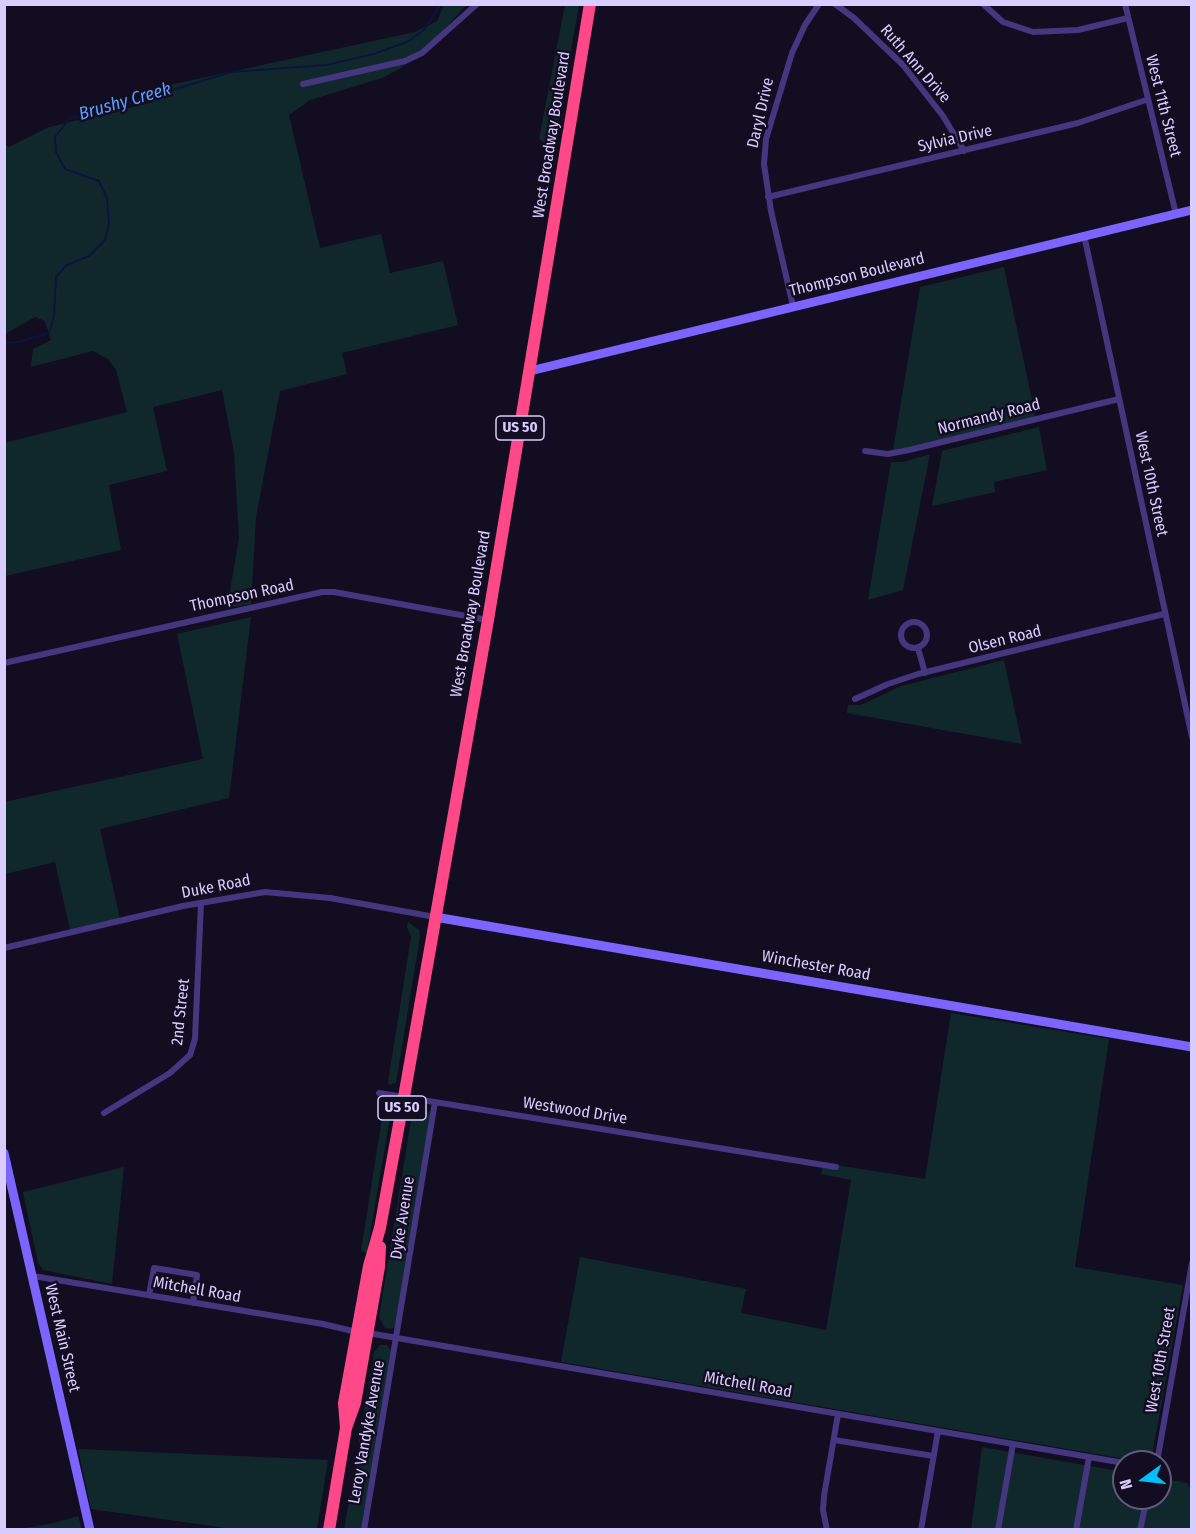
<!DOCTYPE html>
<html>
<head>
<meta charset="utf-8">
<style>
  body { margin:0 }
  #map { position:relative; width:1196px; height:1534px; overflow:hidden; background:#130d21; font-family:"Fira Sans Condensed",sans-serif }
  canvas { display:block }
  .frame { position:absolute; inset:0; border:6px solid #d9cdff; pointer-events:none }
  .north { position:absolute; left:1112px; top:1450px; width:60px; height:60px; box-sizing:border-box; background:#130d21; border:2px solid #625a7a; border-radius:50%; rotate:255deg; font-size:16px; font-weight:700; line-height:24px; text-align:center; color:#d9cdff }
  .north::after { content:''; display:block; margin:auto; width:21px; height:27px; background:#00bff8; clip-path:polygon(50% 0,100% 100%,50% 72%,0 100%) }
</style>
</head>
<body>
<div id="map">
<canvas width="1196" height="1534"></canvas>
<div class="frame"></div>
<div class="north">N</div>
</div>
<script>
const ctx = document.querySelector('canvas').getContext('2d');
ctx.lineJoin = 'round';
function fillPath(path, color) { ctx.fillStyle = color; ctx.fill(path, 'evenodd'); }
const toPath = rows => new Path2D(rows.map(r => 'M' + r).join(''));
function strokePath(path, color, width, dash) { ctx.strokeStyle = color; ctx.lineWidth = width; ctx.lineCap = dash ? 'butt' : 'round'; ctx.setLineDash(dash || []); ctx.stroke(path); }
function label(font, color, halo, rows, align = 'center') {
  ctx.font = font + ' "Fira Sans Condensed",sans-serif'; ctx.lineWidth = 5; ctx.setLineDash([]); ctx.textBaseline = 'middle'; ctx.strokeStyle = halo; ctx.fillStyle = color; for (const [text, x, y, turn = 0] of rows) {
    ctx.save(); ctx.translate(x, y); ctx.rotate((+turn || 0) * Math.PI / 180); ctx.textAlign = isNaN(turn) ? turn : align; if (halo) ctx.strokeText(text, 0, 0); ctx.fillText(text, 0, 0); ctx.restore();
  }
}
const green = toPath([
  [444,5,466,5,430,45,401,68,382,78,310,100,289,115,320,248,381,234,390,273,443,261,458,325,342,353,347,374,280,391,256,517,251,604,227,608,239,538,234,453,222,390,153,407,167,471,109,485,121,550,5,576,4,443,127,412,116,370,108,359,93,351,31,367,33,349,51,340,45,321,35,317,5,334,5,145,9,147,49,127,150,103,160,87,415,32,437,21],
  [565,5,579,5,553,150,539,139],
  [1004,267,1036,419,893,451,920,287],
  [1039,427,1047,470,994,482,995,492,932,506,942,451],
  [930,454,903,590,868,600,891,462,903,462],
  [251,617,229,798,100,829,120,919,70,930,55,862,5,874,4,802,203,759,177,634],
  [1004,660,1022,744,847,713,848,705,860,705,872,700,901,686],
  [408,922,419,930,420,937,396,1083,389,1085,388,1082,411,937,407,927],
  [951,1013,1109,1039,1075,1267,1183,1285,1151,1461,1143,1462,561,1362,580,1257,746,1289,741,1313,826,1330,851,1180,821,1174,823,1163,925,1179],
  [388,1103,391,1106,391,1111,367,1253,361,1251,384,1106],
  [423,1109,429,1112,431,1120,396,1327,391,1329,385,1328,379,1317,412,1114,416,1110],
  [124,1167,112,1284,43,1270,38,1263,23,1192],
  [380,1345,387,1345,391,1351,362,1529,344,1530,374,1352],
  [982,1447,1124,1472,1124,1498,1160,1498,1160,1478,1187,1483,1191,1490,1191,1529,971,1530],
  [78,1449,328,1460,317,1529,233,1529,91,1509],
  [78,1516,82,1529,20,1529,54,1523]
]);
const stream = toPath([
  [4,343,18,342,49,333,54,317,56,277,67,265,89,256,105,240,109,224,107,198,99,181,65,169,56,152,55,137,70,118,95,114,231,72,326,65,374,54,409,41,425,29,441,4]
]);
const street = toPath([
  [835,4,854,18,903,65,943,116,964,151],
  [983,4,1003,22,1033,32,1078,30,1128,18],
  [1125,4,1176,214],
  [303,84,405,61,422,53,477,4],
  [768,197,1078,123,1146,100],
  [1084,235,1192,737],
  [793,306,771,211,764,164,766,139,792,53,805,25,819,4],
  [865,451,888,454,909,450,1119,399],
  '901 635a13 13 0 1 1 26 0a13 13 0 1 1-26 0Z',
  [918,648,925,673],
  [4,663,322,592,334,592,488,620],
  [855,699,888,684,918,674,1164,614],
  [4,948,183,906,265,892,330,898,435,917],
  [379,1093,836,1167],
  [104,1113,170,1073,190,1055,195,1039,201,903],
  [33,1276,323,1324,357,1332],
  [149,1295,154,1268,197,1275,193,1303],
  [368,1333,1124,1463],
  [834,1440,933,1456],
  [1157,1462,1192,1263],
  [364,1530,435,1102],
  [827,1530,823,1510,824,1496,838,1414],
  [921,1530,938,1431],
  [998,1530,1013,1444],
  [1076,1530,1089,1457],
  [1140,1530,1147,1498]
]);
const secondary = toPath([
  [530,371,1192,210],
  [435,917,1192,1047],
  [4,1153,90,1530]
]);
const highway = toPath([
  [346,1428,344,1403,369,1266,380,1228,404,1097,488,620,590,4],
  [329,1530,346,1428,355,1403,379,1267,380,1247]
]);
const shields = [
  [520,428,48],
  [402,1108,48]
];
const shieldNames = [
  ["US 50",520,428],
  ["US 50",402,1108]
];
const streetNames = [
  ["Ruth Ann Drive",915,64,49],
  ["West 11th Street",1163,106,76],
  ["Daryl Drive",761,113,-77],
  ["West Broadway Boulevard",552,135,-81],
  ["Sylvia Drive",955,139,-13],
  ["Thompson Boulevard",857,275,-14],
  ["Normandy Road",989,417,-14],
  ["West 10th Street",1151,484,78],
  ["Thompson Road",242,596,-12],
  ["West Broadway Boulevard",471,614,-80],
  ["Olsen Road",1005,640,-14],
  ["Duke Road",216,887,-11],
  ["Winchester Road",816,966,10],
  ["2nd Street",181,1012,-84],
  ["Westwood Drive",575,1111,9],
  ["Dyke Avenue",403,1218,-81],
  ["Mitchell Road",197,1290,10],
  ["West Main Street",62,1338,77],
  ["West 10th Street",1161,1360,-80],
  ["Mitchell Road",748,1385,10],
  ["Leroy Vandyke Avenue",367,1432,-80]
];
const waterNames = [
  ["Brushy Creek",125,102,-16]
];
fillPath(green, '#10282b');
strokePath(stream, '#09153e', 2);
strokePath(street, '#443780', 6);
strokePath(secondary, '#7c64ff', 9);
strokePath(highway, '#ff4888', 12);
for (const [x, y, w] of shields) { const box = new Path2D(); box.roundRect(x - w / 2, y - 12, w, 24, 4.5); ctx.fillStyle = '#130d21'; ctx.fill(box); strokePath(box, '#d9cdff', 1.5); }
label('bold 15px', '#d9cdff', null, shieldNames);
label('16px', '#d9cdff', '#130d21', streetNames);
label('italic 18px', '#5b9eff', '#130d21', waterNames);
</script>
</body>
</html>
